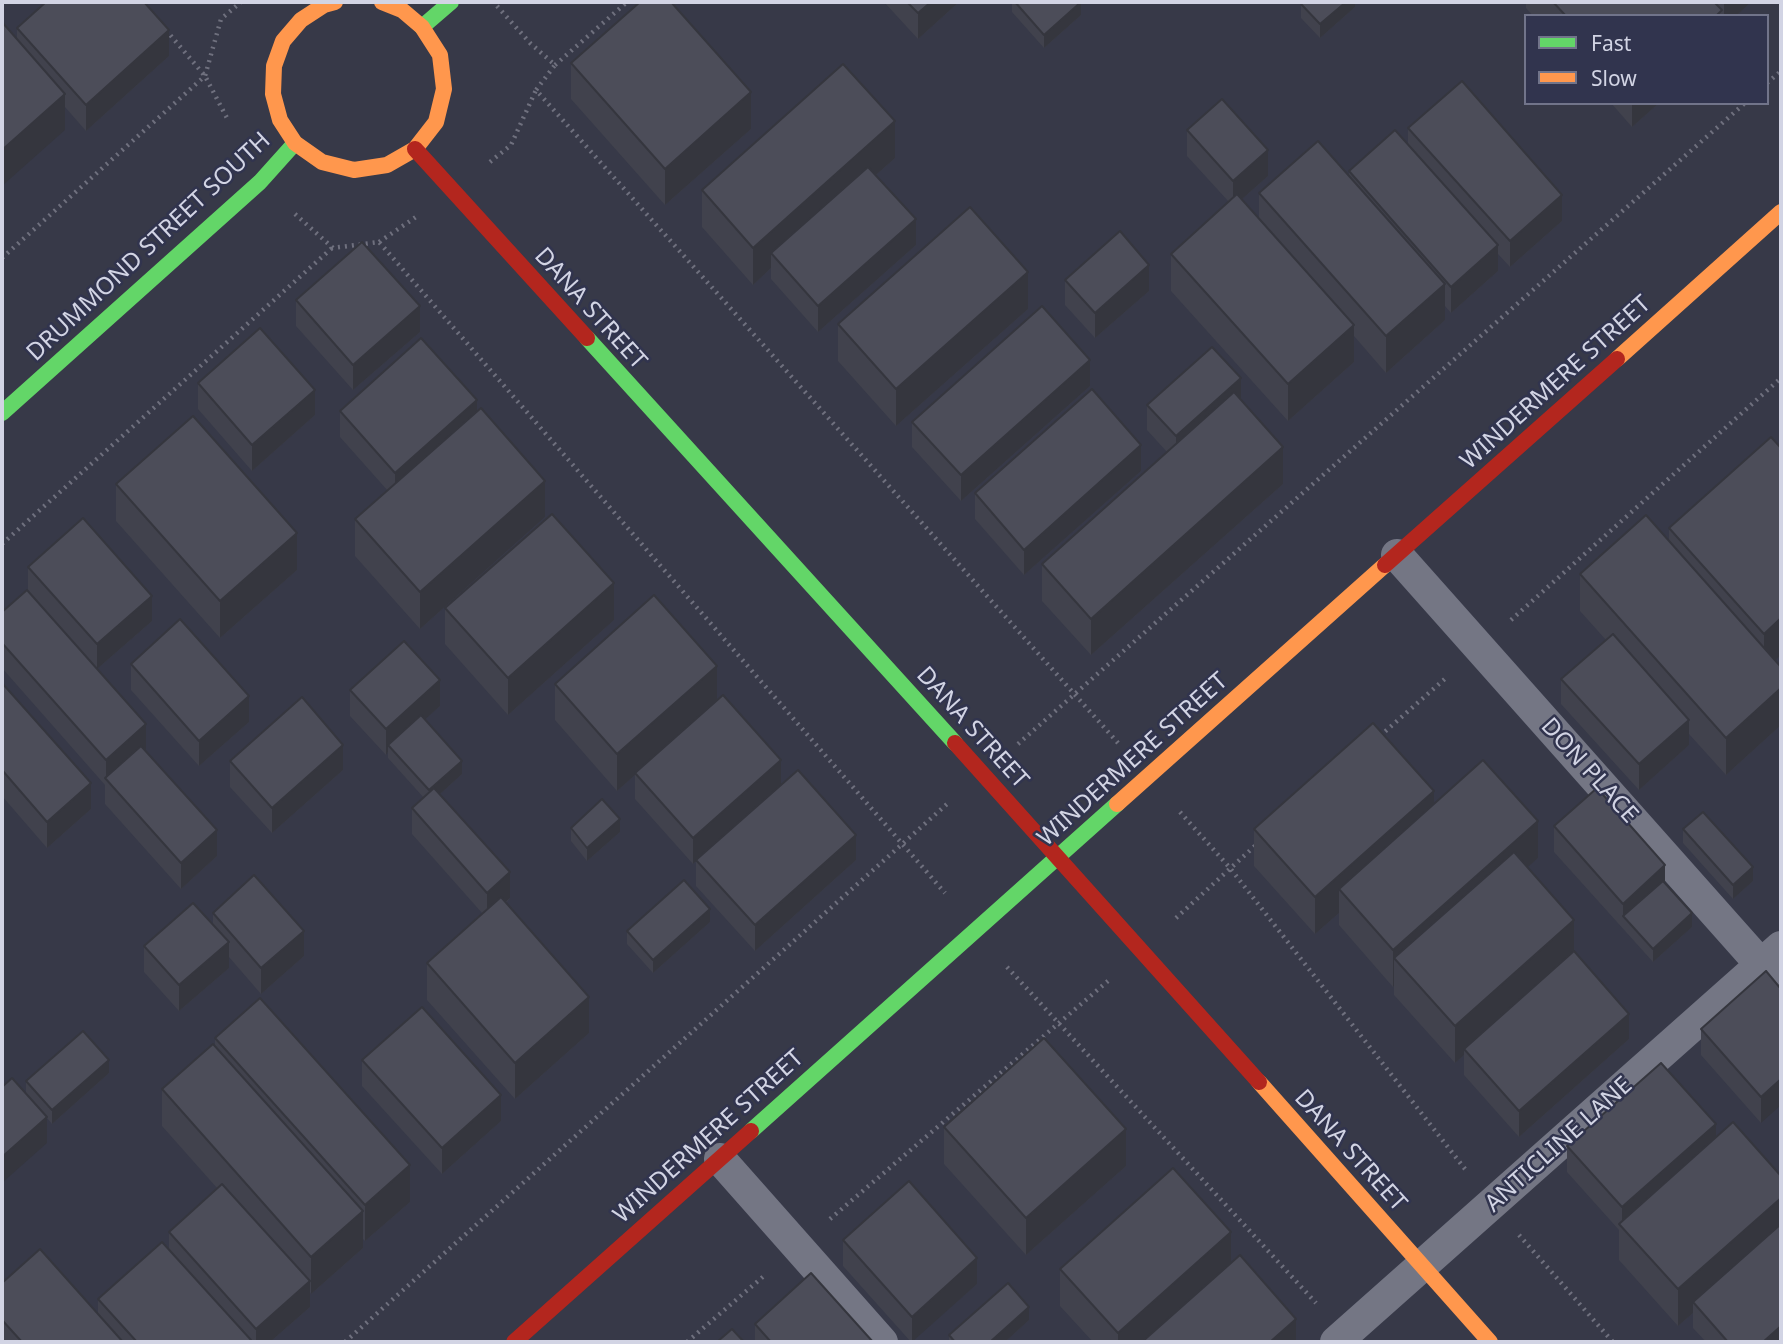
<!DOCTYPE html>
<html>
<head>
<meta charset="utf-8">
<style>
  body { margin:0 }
  #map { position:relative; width:1783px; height:1344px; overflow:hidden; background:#373948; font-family:"Noto Sans",sans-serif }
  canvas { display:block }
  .frame { position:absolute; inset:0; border:4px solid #d2d4e4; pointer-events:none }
  .legend { position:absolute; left:1524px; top:14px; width:245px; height:91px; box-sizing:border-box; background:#31344e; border:2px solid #71748a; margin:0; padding:9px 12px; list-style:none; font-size:21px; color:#d2d4e4 }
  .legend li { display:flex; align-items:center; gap:14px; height:35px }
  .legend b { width:35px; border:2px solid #71748a }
</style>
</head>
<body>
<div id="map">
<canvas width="1783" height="1344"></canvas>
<div class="frame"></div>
<ul class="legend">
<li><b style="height:9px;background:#63d668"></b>Fast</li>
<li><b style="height:9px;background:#ff974d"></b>Slow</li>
</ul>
</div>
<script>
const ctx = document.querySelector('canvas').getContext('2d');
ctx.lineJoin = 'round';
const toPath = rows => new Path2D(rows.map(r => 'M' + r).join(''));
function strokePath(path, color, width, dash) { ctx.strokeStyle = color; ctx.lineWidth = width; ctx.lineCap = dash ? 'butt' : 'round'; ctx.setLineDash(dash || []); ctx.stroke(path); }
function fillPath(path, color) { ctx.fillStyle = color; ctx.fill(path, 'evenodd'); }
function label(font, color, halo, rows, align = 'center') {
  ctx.font = font + ' "Noto Sans",sans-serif'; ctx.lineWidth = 5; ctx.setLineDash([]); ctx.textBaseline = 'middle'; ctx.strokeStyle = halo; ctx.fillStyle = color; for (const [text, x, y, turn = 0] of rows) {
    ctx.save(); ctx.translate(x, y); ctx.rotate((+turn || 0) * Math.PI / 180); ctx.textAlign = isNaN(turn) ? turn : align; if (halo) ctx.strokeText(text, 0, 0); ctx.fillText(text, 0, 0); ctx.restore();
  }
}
const path = toPath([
  [497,6,530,43,555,65,536,90,1118,743],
  [166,30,205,76,228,120],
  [555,65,627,2],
  [1767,83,1781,71],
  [490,162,511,145,536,90],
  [295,214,333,248,379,242,945,893],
  [379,242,416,217],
  [2,258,205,76,221,19,241,2],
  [2,544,332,248],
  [1511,620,1781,378],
  [1380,736,1447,677],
  [1018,744,1745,103],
  [1180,812,1230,868,1465,1169],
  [1176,918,1257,844],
  [1007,967,1316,1303],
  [830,1219,1108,981],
  [1519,1235,1613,1342],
  [345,1342,947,804],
  [687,1342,765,1275]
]);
const lane = toPath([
  [1397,555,1781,987],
  [720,1159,882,1342],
  [1336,1342,1781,947]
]);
const fast = toPath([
  [422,27,451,2],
  [587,338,955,743],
  [2,413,260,182,295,143],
  [751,1131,1117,804]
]);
const slow = toPath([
  [335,2,324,5,301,20,283,41,274,66,273,94,280,120,295,143,322,162,354,170,387,165,415,149,436,122,444,89,440,55,422,27,402,10,382,2],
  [1617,359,1781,212],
  [1117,804,1385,565],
  [1259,1082,1490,1342]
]);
const jam = toPath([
  [415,149,587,338],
  [1385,565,1617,359],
  [955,743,1259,1082],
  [514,1342,751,1131]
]);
const wall = toPath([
  [884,2,959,2,918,39],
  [1012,2,1081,2,1081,15,1044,48,1012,12],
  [1355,2,1355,7,1320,38,1301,18,1301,4],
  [1526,2,1751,2,1736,16,1533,16,1526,8],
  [17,28,169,56,86,131,65,107,65,130,17,40],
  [571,63,751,129,665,205,571,99],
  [1611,103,1659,103,1632,127],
  [1408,128,1562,221,1510,267,1498,254,1498,271,1451,313,1445,306,1445,320,1386,373,1354,336,1354,362,1288,421,1171,291,1171,254,1229,202,1187,156,1187,130,1268,176,1242,199,1259,219,1259,193,1349,176,1349,171,1408,145],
  [895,158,876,175,916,245,818,332,771,279,771,268,753,285,702,227,702,190],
  [1065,280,1149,291,1095,338,1065,305],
  [296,300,420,332,353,390,296,326],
  [1028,309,896,426,838,361,838,324],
  [198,383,315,415,252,471,198,409],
  [1090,386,961,501,912,447,912,422],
  [1241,399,1283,484,1091,655,1042,601,1042,564,1167,452,1147,430,1147,405],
  [340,411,477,411,545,517,420,629,355,556,355,519,388,491,340,437],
  [1781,436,1781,655,1775,660,1781,667,1781,725,1726,775,1689,734,1689,745,1639,790,1561,704,1561,679,1606,640,1580,611,1580,574,1669,541,1669,528,1780,447],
  [1141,471,1024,575,975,519,975,493],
  [116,484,297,570,220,638,116,521],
  [28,567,152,621,97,669,146,750,145,751,217,856,181,889,105,804,105,785,2,668,2,612,28,592],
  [445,608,614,620,508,715,445,644],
  [131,664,249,722,199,766,131,690],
  [2,683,91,809,47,848,2,796],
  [555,684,717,701,781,785,856,860,755,951,696,886,696,862,693,864,635,799,635,775,617,791,555,720],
  [350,690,440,706,425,719,462,774,440,794,510,898,506,903,589,1033,515,1099,427,1000,427,963,482,913,412,834,412,808,424,798,388,758,388,752,386,755,350,716],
  [230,761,343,770,272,833,230,787],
  [1434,804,1538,858,1527,867,1574,952,1629,1039,1519,1137,1464,1075,1464,1055,1455,1063,1394,995,1394,986,1393,987,1339,925,1339,913,1315,934,1254,866,1254,829],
  [1554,826,1665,883,1692,927,1653,962,1554,852],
  [571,828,620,832,587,861,571,841],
  [1683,829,1753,881,1733,899,1683,843],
  [213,913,304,956,261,994,229,957,229,968,179,1011,144,972,144,946,213,925],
  [710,922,653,973,627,944,627,931],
  [1781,989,1761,1123,1701,1055,1701,1029],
  [215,1038,410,1202,365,1241,363,1239,363,1248,311,1294,310,1292,310,1307,270,1342,2,1342,2,1283,98,1314,98,1299,169,1249,169,1232,217,1188,162,1126,162,1089,215,1047],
  [362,1060,501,1121,442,1174,362,1086],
  [109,1073,52,1124,47,1118,47,1143,26,1094,26,1081],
  [944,1127,1126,1166,1026,1255,944,1164],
  [1716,1138,1781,1342,1706,1342,1693,1328,1693,1313,1678,1326,1619,1260,1619,1230,1567,1172,1567,1146],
  [843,1240,977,1284,911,1342,843,1266],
  [1231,1263,1296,1342,1093,1342,1060,1306,1060,1269],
  [1029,1320,1005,1342,949,1342,949,1335],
  [755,1324,873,1342,755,1342]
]);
const shadedWall = toPath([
  [931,2,959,2,918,39,918,13],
  [1081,2,1081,15,1044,48,1044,35],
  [1346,2,1355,2,1355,7,1320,38,1320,24],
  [1724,2,1751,2,1736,16,1724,16],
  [169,30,169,56,86,131,86,105],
  [751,92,751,129,665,205,665,169],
  [65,94,65,130,2,186,2,150],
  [1632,103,1659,103,1632,127],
  [895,121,895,158,779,261,771,253,771,268,753,285,753,248],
  [1268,150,1268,176,1233,207,1233,181],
  [1562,195,1562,221,1510,267,1510,241],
  [916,219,916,245,818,332,818,306],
  [1498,245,1498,271,1451,313,1451,287],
  [1149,265,1149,291,1095,338,1095,313],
  [1028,272,1028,309,896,426,896,389],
  [1445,284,1445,320,1386,373,1386,336],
  [420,306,420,332,353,390,353,365],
  [1354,325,1354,362,1288,421,1288,384],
  [1090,360,1090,386,961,501,961,475],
  [1241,378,1241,404,1176,462,1176,436],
  [315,390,315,415,252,471,252,445],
  [477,400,477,425,395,499,395,473],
  [1141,445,1141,471,1024,575,1024,550],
  [1283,447,1283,484,1091,655,1091,619],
  [545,481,545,517,420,629,420,592],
  [297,533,297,570,220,638,220,601],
  [614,583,614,620,508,715,508,678],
  [152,596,152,621,97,669,97,644],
  [1781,618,1781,655,1764,670,1764,634],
  [717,666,717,702,617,791,617,754],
  [440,680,440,706,392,749,388,745,388,752,386,755,386,729],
  [1781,688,1781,725,1726,775,1726,738],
  [249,696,249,722,199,766,199,741],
  [1689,720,1689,745,1639,790,1639,764],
  [146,724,146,750,110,782,106,778,106,760],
  [343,745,343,770,272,833,272,808],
  [781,760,781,786,693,864,693,838],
  [462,761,462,774,429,804,429,790],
  [91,783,91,809,47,848,47,822],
  [1434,791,1434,828,1339,889,1339,913,1315,934,1315,897],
  [620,819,620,832,587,861,587,848],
  [1538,821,1538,858,1408,973,1394,958,1394,986,1393,987,1393,950],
  [217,830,217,856,181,889,181,863],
  [856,835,856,860,755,951,755,925],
  [1665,865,1665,891,1623,916,1623,904],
  [1753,867,1753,881,1733,899,1733,885],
  [510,872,510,898,487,919,487,893],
  [710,909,710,922,653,973,653,960],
  [1692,913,1692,927,1653,962,1653,949],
  [1574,920,1574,957,1464,1049,1464,1055,1455,1063,1455,1026],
  [304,931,304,956,261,994,261,968],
  [229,942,229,968,179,1011,179,985],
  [589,997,589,1033,515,1099,515,1063],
  [1629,1014,1629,1039,1519,1137,1519,1111],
  [109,1060,109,1073,52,1124,52,1110],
  [1781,1079,1781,1105,1761,1123,1761,1097],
  [501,1095,501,1121,442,1174,442,1148],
  [47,1117,47,1143,2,1183,2,1157],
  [1716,1124,1716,1150,1622,1227,1622,1207],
  [1126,1129,1126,1166,1026,1255,1026,1218],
  [410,1165,410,1202,365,1241,365,1205],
  [1781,1198,1781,1235,1693,1302,1693,1313,1678,1326,1678,1289],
  [363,1211,363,1248,311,1294,311,1257],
  [1231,1232,1231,1269,1149,1342,1118,1342,1118,1333],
  [977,1258,977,1284,912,1342,912,1317],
  [310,1281,310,1307,270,1342,256,1342,256,1329],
  [1029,1307,1029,1320,1005,1342,990,1342],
  [1296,1319,1296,1342,1270,1342],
  [1781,1326,1781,1342,1763,1342]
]);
const building = toPath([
  [46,2,144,2,169,30,86,105,17,28,46,2],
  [640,2,671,2,751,92,665,169,571,63,640,2],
  [907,2,931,2,918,13,907,2],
  [1015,2,1081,2,1044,35,1015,2],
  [1304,2,1346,2,1320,24,1301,4,1304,2],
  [1553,2,1714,2,1722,10,1716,16,1566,16,1553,2],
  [2,22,65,94,2,150,2,22],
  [843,64,895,121,753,248,702,190,843,64],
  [1462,81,1562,195,1510,241,1408,128,1462,81],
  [1222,99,1268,150,1233,181,1187,130,1222,99],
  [1395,130,1498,245,1451,287,1349,171,1395,130],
  [1318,141,1445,284,1386,336,1259,193,1318,141],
  [868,167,916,219,818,306,771,253,868,167],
  [1237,194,1354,325,1288,384,1171,254,1237,194],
  [970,207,1028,272,896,389,838,324,970,207],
  [1120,231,1149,265,1095,313,1065,280,1120,231],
  [362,242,420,306,353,365,296,300,362,242],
  [1042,306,1090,360,961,475,912,422,1042,306],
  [260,328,315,390,252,445,198,383,260,328],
  [421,338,477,400,395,473,340,411,421,338],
  [1212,347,1241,378,1176,436,1147,405,1212,347],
  [1092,389,1141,445,1024,550,975,493,1092,389],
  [1234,392,1283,447,1091,619,1042,564,1234,392],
  [481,408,545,481,420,592,355,519,481,408],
  [193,416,297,533,220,601,116,484,193,416],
  [1771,437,1781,448,1781,618,1764,634,1669,528,1771,437],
  [552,514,614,583,508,678,445,608,552,514],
  [1646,515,1781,667,1781,688,1726,738,1580,574,1646,515],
  [83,518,152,596,97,644,28,567,83,518],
  [27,590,146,724,106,760,2,643,2,612,27,590],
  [654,595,717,666,617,754,555,684,654,595],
  [180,619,249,696,199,741,131,664,180,619],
  [1613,634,1689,720,1639,764,1561,679,1613,634],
  [404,641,440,680,386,729,350,690,404,641],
  [2,683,91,783,47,822,2,770,2,683],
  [723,695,781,760,693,838,635,773,723,695],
  [302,697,343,745,272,808,230,761,302,697],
  [421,715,462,761,429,790,388,745,421,715],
  [1373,723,1434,791,1315,897,1254,829,1373,723],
  [141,746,217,830,181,863,105,778,141,746],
  [1483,760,1538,821,1393,950,1339,889,1483,760],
  [798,770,856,835,755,925,696,860,798,770],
  [434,788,510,872,487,893,412,808,434,788],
  [1597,788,1665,865,1623,904,1554,826,1597,788],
  [602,799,620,819,587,848,571,828,602,799],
  [1703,812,1753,867,1733,885,1683,829,1703,812],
  [1514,852,1574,920,1455,1026,1394,958,1514,852],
  [254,875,304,931,261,968,213,913,254,875],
  [684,880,710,909,653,960,627,931,684,880],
  [1663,881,1692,913,1653,949,1623,916,1663,881],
  [501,897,589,997,515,1063,427,963,501,897],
  [193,903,229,942,179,985,144,946,193,903],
  [1574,951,1629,1014,1519,1111,1464,1049,1574,951],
  [1766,971,1781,989,1781,1079,1761,1097,1701,1029,1766,971],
  [260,998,410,1165,365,1205,215,1038,260,998],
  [422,1007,501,1095,442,1148,362,1060,422,1007],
  [83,1031,109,1060,52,1110,26,1081,83,1031],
  [1044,1038,1126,1129,1026,1218,944,1127,1044,1038],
  [213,1044,363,1211,311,1257,162,1089,213,1044],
  [1661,1063,1716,1124,1622,1207,1567,1146,1661,1063],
  [12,1078,47,1117,2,1157,2,1087,12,1078],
  [1733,1122,1781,1176,1781,1198,1678,1289,1619,1224,1733,1122],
  [1173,1168,1231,1232,1118,1333,1060,1269,1173,1168],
  [909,1181,977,1258,912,1317,843,1240,909,1181],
  [222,1184,310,1281,256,1329,169,1232,222,1184],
  [1781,1224,1781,1326,1763,1342,1728,1342,1693,1302,1781,1224],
  [162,1242,251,1340,249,1342,137,1342,98,1299,162,1242],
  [40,1249,123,1342,22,1342,2,1320,2,1283,40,1249],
  [1240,1255,1296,1319,1270,1342,1142,1342,1240,1255],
  [811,1273,873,1342,771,1342,755,1324,811,1273],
  [1008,1283,1029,1307,990,1342,955,1342,949,1335,1008,1283],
  [732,1329,744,1342,717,1342,732,1329]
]);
const streetNames = [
  ["DRUMMOND STREET SOUTH",149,247,-43],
  ["DANA STREET",590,309,48],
  ["WINDERMERE STREET",1556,383,-42],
  ["DANA STREET",972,728,48],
  ["WINDERMERE STREET",1133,760,-42],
  ["DON PLACE",1589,771,48],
  ["WINDERMERE STREET",709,1137,-42],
  ["ANTICLINE LANE",1559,1145,-42],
  ["DANA STREET",1350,1151,48]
];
strokePath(path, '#6f707e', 4.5, [2, 5]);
strokePath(lane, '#747684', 32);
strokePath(fast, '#63d668', 16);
strokePath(slow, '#ff974d', 16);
strokePath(jam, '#b3261e', 16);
fillPath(wall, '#41424d');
fillPath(shadedWall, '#35363e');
fillPath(building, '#4c4d59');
strokePath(building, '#35363e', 2);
label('24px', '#d2d4e4', '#31344e', streetNames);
</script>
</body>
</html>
